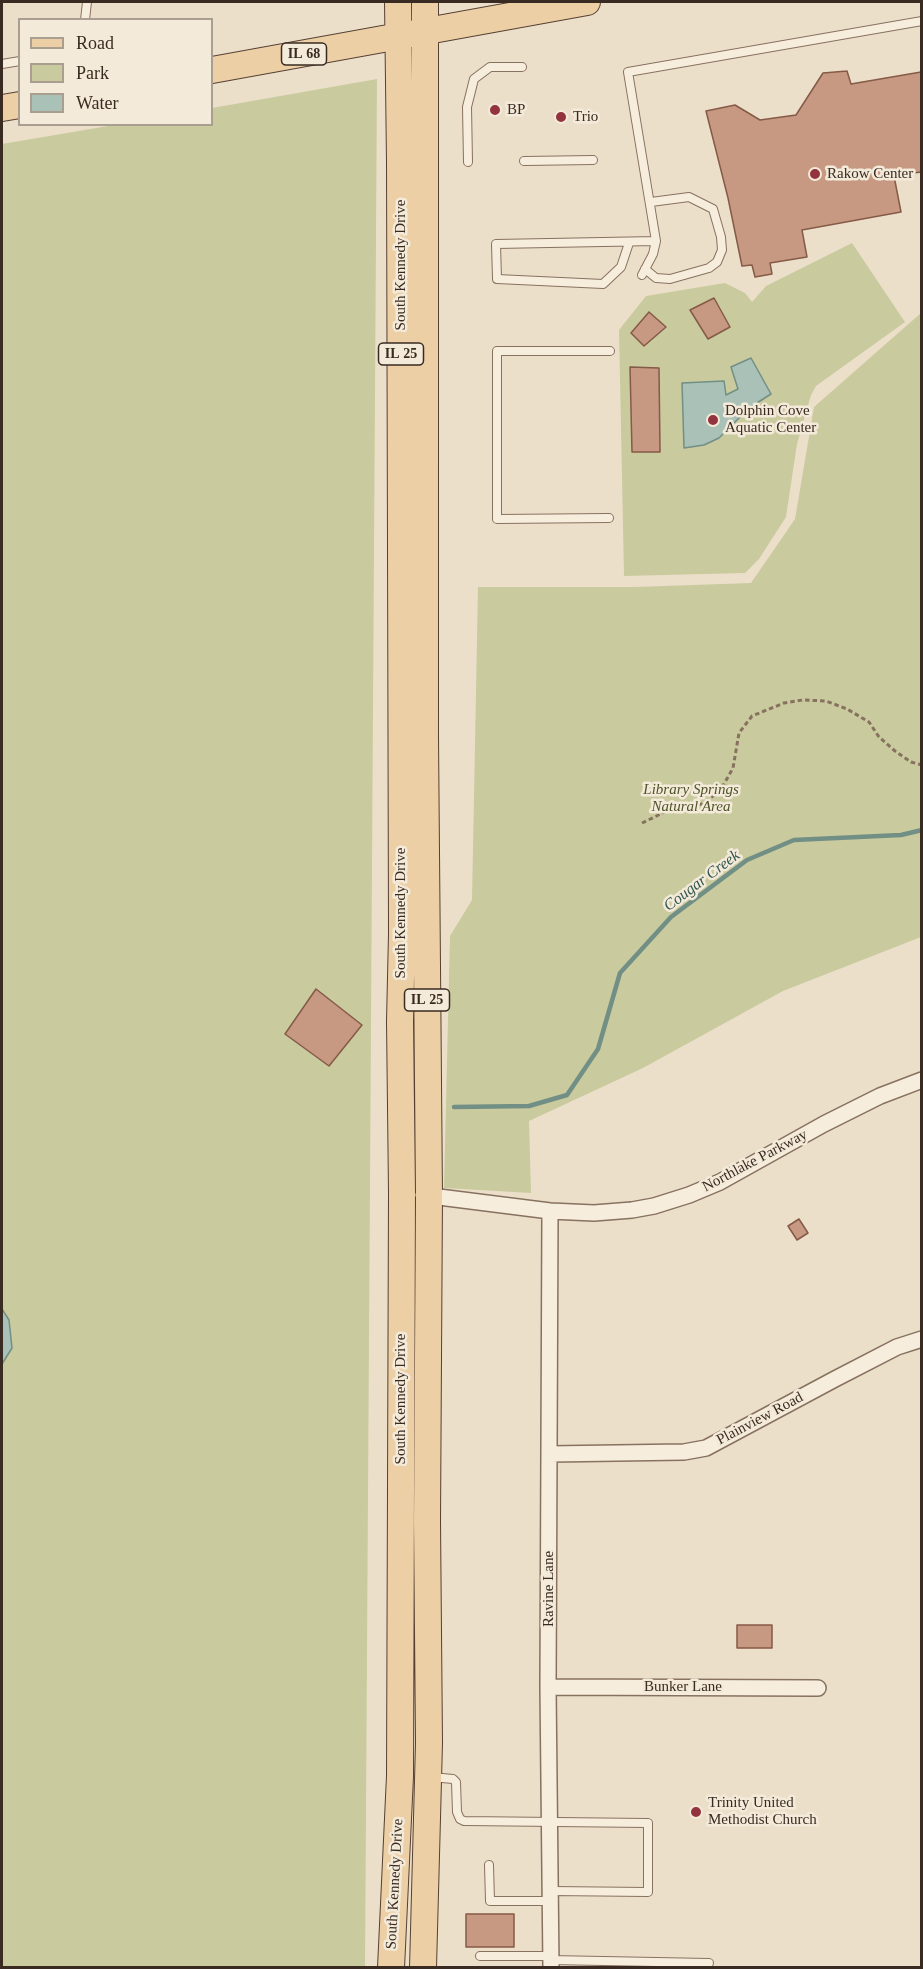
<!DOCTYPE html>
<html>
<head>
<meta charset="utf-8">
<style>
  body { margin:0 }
  #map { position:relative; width:923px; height:1969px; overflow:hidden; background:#ecdfca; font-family:Georgia,serif }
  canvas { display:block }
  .frame { position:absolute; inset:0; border:3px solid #392b22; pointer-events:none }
  .legend { position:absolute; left:18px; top:18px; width:195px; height:108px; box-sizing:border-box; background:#f4ead9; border:2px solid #a99e90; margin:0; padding:8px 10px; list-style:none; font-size:18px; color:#392b22 }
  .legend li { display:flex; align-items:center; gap:12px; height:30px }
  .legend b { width:30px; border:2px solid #a99e90 }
</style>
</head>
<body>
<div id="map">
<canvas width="923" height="1969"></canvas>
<div class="frame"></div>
<ul class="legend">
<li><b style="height:8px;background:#eccfa5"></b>Road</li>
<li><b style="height:16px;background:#c9ca9e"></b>Park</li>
<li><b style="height:16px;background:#aac1b8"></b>Water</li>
</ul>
</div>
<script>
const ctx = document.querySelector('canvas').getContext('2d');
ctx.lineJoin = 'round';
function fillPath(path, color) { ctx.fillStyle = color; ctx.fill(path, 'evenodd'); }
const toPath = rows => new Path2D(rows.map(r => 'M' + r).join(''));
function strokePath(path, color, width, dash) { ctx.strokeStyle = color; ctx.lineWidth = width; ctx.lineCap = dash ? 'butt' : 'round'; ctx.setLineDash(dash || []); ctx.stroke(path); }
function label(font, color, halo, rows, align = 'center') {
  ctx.font = font + ' Georgia,serif'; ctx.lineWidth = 5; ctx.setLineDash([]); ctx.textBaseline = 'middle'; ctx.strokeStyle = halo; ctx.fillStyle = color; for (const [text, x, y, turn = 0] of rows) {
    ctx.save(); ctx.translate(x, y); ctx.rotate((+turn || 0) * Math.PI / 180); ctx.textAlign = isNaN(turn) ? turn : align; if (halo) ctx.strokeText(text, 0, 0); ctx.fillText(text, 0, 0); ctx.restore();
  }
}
const green = toPath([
  [377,79,365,1967,2,1967,2,144,114,125,212,124,212,108],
  [852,243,905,322,816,386,811,395,797,444,786,517,759,559,745,573,624,576,619,330,646,296,725,283,745,293,752,302,766,286],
  [921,313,921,937,783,991,643,1068,529,1121,531,1193,444,1188,450,936,472,900,478,587,635,587,751,583,795,519,814,407]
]);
const water = toPath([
  [751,358,771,394,749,408,719,438,704,445,684,448,682,383,724,381,726,395,738,389,731,367,751,358],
  [2,1309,9,1320,12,1348,2,1364,2,1309]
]);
const stream = toPath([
  [454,1107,529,1106,567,1095,598,1049,620,973,671,917,747,860,794,840,901,835,922,830]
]);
const building = toPath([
  [847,71,851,84,921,72,921,172,894,176,901,212,802,230,807,257,770,263,772,274,755,277,752,265,742,266,728,198,706,111,735,105,760,120,796,115,823,73,847,71],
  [714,298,730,327,708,339,690,310,714,298],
  [649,312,666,327,644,346,631,333,649,312],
  [630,367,659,368,660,452,632,452,630,367],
  [316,989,362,1025,329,1066,285,1034,316,989],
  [799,1219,808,1233,797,1240,788,1226,799,1219],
  [737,1625,772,1625,772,1648,737,1648,737,1625],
  [466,1914,514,1914,514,1947,466,1947,466,1914]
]);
const path = toPath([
  [642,823,671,809,702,804,720,791,733,768,739,733,752,716,784,703,803,700,826,701,847,709,869,722,879,737,895,751,911,762,922,765]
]);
const lane = toPath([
  [85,20,87,2],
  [2,64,20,61],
  [524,161,593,160],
  [468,162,467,107,474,79,490,67,522,67],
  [629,243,621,267,603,284,497,279,496,244,656,241],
  [645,269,656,278,670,279,709,268,717,262,722,250,721,237,713,209,689,197,651,202],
  [642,275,653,254,656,241,628,72,922,21],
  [609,518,497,519,497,351,610,351],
  [431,1777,453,1779,456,1782,457,1812,460,1819,464,1821,648,1823,648,1892,550,1891],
  [489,1865,490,1901,550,1901],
  [480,1956,550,1956],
  [550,1960,709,1963]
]);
const street = toPath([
  [423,1195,550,1211,594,1213,632,1210,654,1206,689,1195,720,1182,824,1124,880,1096,922,1080],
  [550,1211,548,1687,551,1968],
  [550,1454,684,1452,706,1448,835,1379,897,1347,922,1339],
  [548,1687,818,1688]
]);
const primary = toPath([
  [212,70,587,2],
  [2,108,20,105],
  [391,1968,400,1776,402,1193,400,1021,402,934,400,163,398,2],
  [423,1968,429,1743,427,1521,429,1196,425,737,425,2]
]);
const markers = [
  [495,110,6,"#92333d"],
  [561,117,6,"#92333d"],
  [815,174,6,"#92333d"],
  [713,420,6,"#92333d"],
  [696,1812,6,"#92333d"]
];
const shields = [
  [304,54,45],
  [401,354,45],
  [427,1000,45]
];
const shieldNames = [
  ["IL 68",304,54],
  ["IL 25",401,354],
  ["IL 25",427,1000]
];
const poiNames = [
  ["BP",507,110],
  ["Trio",573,117],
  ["Rakow Center",827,174],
  ["Dolphin Cove",725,411],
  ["Aquatic Center",725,428],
  ["Trinity United",708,1803],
  ["Methodist Church",708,1820]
];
const streetNames = [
  ["South Kennedy Drive",401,265,-90],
  ["South Kennedy Drive",401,913,-90],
  ["Northlake Parkway",755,1161,-28],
  ["South Kennedy Drive",401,1399,-90],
  ["Plainview Road",760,1419,-28],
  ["Ravine Lane",549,1589,-90],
  ["Bunker Lane",683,1687],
  ["South Kennedy Drive",395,1884,-87]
];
const parkNames = [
  ["Library Springs",691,790],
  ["Natural Area",691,807]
];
const waterNames = [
  ["Cougar Creek",702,881,-37]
];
fillPath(green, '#c9ca9e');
fillPath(water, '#aac1b8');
strokePath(water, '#718f85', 1.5);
strokePath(stream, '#718f85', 4.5);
fillPath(building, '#c79982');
strokePath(building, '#855a47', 1.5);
strokePath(lane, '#87715f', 10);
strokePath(street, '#87715f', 18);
strokePath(primary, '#564033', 28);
strokePath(path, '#87715f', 3, [4.5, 3]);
strokePath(lane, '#f7eddd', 8);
strokePath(street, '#f7eddd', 15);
strokePath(primary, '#eccfa5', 26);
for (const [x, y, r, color] of markers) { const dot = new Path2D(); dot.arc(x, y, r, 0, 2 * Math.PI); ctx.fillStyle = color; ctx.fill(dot); strokePath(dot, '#f4ead9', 2); }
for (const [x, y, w] of shields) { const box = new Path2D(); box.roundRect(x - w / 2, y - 11, w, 22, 4.5); ctx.fillStyle = '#f4ead9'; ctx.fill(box); strokePath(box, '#392b22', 1.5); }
label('bold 14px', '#392b22', null, shieldNames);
label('15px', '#392b22', '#f4ead9', poiNames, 'left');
label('15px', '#392b22', '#f4ead9', streetNames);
label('italic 15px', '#4d542a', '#f4ead9', parkNames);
label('italic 16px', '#325852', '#f4ead9', waterNames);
</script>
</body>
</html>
